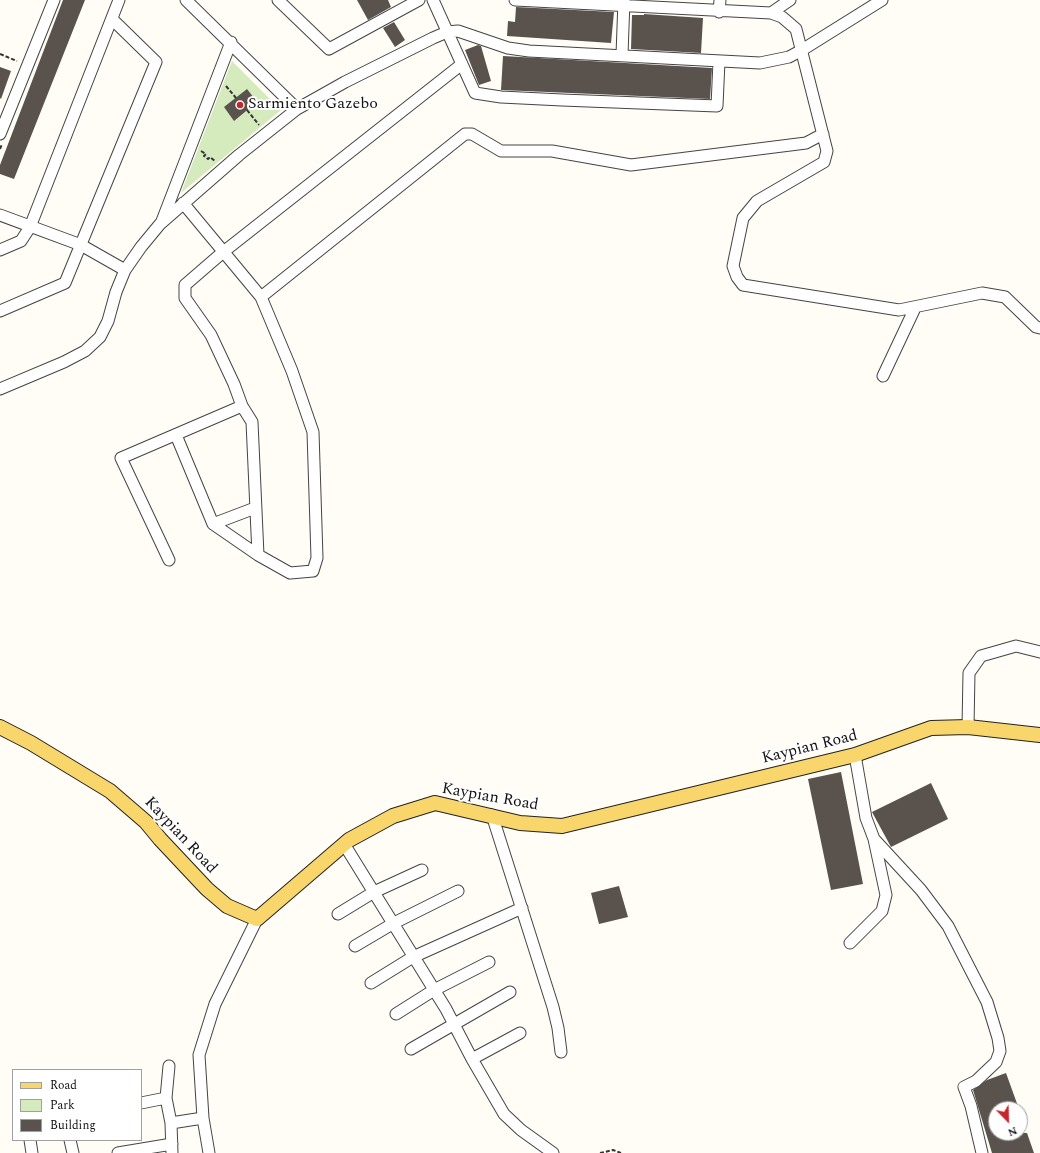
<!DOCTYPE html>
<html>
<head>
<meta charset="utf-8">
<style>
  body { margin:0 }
  #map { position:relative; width:1040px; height:1153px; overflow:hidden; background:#fffdf5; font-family:Spectral,serif }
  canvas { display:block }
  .legend { position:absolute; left:12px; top:1069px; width:130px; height:72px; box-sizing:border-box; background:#fff; border:1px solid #a0a0a0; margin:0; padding:5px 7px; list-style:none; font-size:12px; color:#111 }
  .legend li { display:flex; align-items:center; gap:8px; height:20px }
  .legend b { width:20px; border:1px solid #a0a0a0 }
  .north { position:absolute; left:988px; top:1101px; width:40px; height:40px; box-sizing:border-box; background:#fff; border:1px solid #a0a0a0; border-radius:50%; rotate:157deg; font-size:11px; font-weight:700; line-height:16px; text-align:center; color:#111 }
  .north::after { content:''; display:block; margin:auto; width:14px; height:18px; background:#c4262e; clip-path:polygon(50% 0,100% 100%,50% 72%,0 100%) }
</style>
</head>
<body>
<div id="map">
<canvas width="1040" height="1153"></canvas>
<ul class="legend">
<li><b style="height:5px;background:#f9d66b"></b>Road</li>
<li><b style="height:11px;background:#d5ebbd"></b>Park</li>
<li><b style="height:11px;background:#5a524d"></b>Building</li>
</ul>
<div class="north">N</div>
</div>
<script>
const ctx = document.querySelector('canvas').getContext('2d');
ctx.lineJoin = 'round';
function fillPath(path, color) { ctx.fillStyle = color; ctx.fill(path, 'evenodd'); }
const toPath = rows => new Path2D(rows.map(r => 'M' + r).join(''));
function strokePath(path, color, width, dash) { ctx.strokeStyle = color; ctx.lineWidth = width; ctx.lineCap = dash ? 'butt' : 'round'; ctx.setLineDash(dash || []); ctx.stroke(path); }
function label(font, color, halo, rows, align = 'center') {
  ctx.font = font + ' Spectral,serif'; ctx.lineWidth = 4; ctx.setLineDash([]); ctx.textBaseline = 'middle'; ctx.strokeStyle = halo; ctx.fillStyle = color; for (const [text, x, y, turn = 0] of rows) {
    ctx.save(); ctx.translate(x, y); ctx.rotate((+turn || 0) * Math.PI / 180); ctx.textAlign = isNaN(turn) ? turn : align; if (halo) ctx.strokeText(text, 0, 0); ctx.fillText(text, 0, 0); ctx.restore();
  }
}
const green = toPath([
  [232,61,281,110,181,193]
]);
const building = toPath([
  [63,0,85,0,14,179,0,174,0,165],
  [357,0,388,0,391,7,368,20],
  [516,7,614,12,611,43,507,36,508,21,515,22],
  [644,14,703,18,701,53,631,49,632,15,644,15],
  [394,22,405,40,395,47,383,28],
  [478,45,481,46,491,81,479,85,465,50],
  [503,56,712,68,710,99,501,90],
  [0,67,11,71,1,99,0,98],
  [247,89,257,102,234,121,224,107],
  [841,772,863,884,831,890,808,779],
  [931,783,948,819,891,847,872,812],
  [619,886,628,917,599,924,591,893],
  [1006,1073,1019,1109,996,1109,996,1133,1027,1133,1034,1153,992,1153,973,1090,987,1080]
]);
const path = toPath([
  [0,54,17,61],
  [226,86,236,98],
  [247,110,259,125],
  [0,149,2,144],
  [201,151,206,154,204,156,208,159,210,157,215,161],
  [600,1153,613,1150,621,1153]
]);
const minor = toPath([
  [186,0,297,109],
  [278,0,329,49,419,0],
  [433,0,475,93,501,97,562,100,717,106,719,61],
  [515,0,771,13,782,17,796,29,827,151,824,162,757,201,743,218,733,266,737,277,743,285,899,310,982,293,1005,297,1036,327,1040,328],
  [719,12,720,0],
  [771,13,790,0],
  [622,55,624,0],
  [0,134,54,0],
  [183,203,261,297,465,134,472,134,501,151,552,151,631,165,806,143,823,134],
  [0,215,81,245,125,270],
  [162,221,231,42],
  [0,250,21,241,30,227,119,0],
  [0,311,65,283,156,62,112,19],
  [883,376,915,308],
  [0,389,64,362,85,351,100,337,108,321,116,292,125,270,141,247,160,224,239,155,297,109,345,82,433,38,447,32,458,31,508,48,529,51,760,63,789,57,802,50,882,0],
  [176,435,213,524,258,555,290,573,313,571,317,558,313,432,292,371,261,297],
  [213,524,255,508],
  [258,555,252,422,242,406,234,384,211,335,185,298,185,285,222,253,462,64],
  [169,560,121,458,242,406],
  [968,727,969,673,981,656,1016,646,1040,652],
  [492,815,553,1007,558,1028,561,1052],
  [874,839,921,890,948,926,987,1002,998,1038,1000,1051,996,1062,976,1081,964,1087,971,1106,982,1153],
  [344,844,446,1009,472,1059,504,1114,521,1130,553,1153],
  [338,914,374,892,422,870],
  [850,943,882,911,886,895,874,839,866,818,855,755],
  [355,946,394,923,458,891],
  [371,983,413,957,522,908],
  [396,1014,434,990,489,962],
  [411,1049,510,992],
  [472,1059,520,1033],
  [169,1066,166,1098,171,1123,172,1153],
  [141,1103,166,1098],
  [171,1123,203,1118],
  [30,1140,32,1153],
  [70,1140,73,1153],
  [118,1153,172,1144],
  [209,1153,203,1118,199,1055,215,1004,257,919]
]);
const major = toPath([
  [0,727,31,743,110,791,146,822,160,839,207,889,227,906,257,919,349,840,393,816,435,803,520,823,562,826,855,755,931,728,968,727,1040,735]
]);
const markers = [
  [240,105,4,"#c4262e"]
];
const poiNames = [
  ["Sarmiento Gazebo",248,105]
];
const streetNames = [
  ["Kaypian Road",810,748,-14],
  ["Kaypian Road",490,798,10],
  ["Kaypian Road",180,836,47]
];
fillPath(green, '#d5ebbd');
fillPath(building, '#5a524d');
strokePath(minor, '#444', 13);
strokePath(major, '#222', 16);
strokePath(path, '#333', 2, [4, 2]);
strokePath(minor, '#fff', 11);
strokePath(major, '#f9d66b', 14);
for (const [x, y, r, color] of markers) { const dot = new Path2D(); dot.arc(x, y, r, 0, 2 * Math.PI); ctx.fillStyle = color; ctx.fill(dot); strokePath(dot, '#fff', 1.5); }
label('16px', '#111', '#fff', poiNames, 'left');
label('16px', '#111', '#fff', streetNames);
</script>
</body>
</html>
